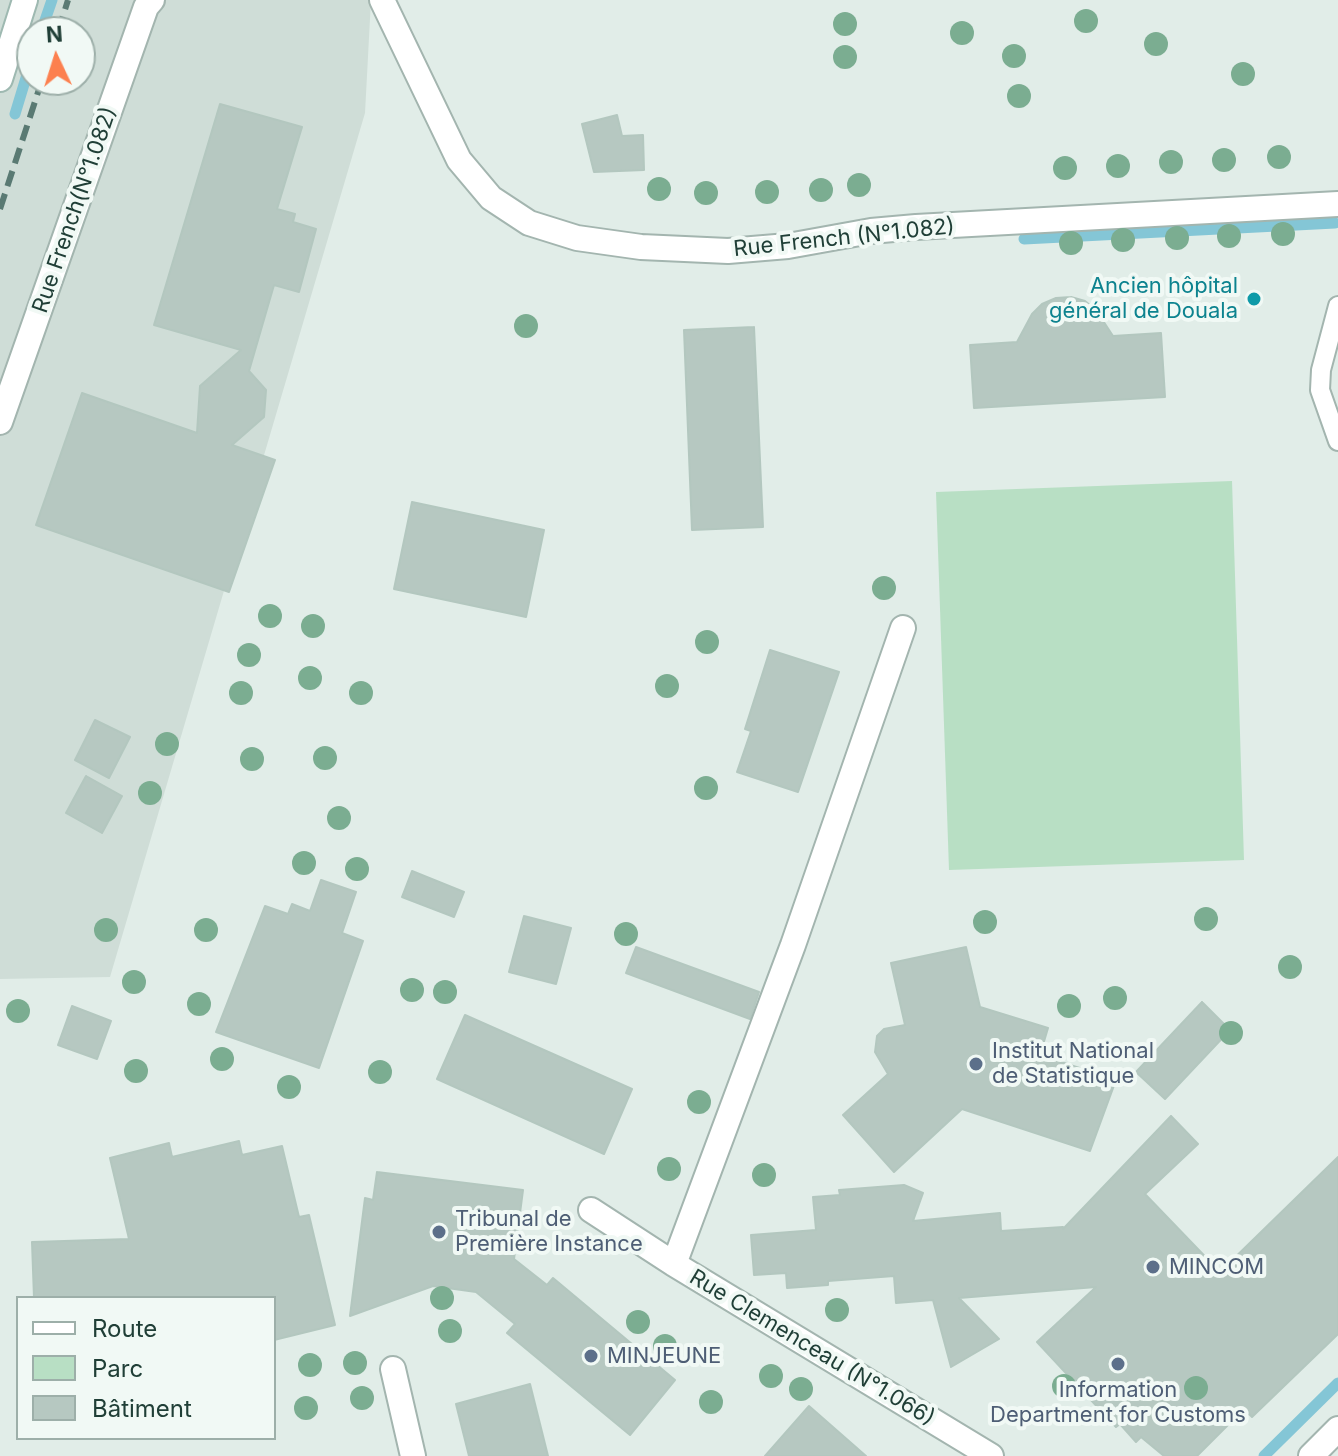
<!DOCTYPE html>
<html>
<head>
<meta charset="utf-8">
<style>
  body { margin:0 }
  #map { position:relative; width:1338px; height:1456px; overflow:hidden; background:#e1ede8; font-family:Inter,sans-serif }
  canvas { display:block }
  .legend { position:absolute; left:16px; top:1296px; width:260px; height:144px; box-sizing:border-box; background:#f1f9f5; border:2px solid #9dafa9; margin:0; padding:10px 14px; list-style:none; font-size:24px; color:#203f37 }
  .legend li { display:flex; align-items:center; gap:16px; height:40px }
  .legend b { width:40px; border:2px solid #9dafa9 }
  .north { position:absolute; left:16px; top:16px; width:80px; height:80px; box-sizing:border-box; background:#f1f9f5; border:2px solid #9dafa9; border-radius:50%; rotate:356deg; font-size:22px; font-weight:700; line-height:32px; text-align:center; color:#203f37 }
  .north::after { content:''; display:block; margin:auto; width:28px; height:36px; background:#fc804f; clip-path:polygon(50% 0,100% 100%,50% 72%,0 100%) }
</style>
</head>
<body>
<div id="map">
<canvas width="1338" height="1456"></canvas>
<ul class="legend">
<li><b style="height:10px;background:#fff"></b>Route</li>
<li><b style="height:22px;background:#b8dfc4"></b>Parc</li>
<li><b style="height:22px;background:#b6c8c1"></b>Bâtiment</li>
</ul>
<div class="north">N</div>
</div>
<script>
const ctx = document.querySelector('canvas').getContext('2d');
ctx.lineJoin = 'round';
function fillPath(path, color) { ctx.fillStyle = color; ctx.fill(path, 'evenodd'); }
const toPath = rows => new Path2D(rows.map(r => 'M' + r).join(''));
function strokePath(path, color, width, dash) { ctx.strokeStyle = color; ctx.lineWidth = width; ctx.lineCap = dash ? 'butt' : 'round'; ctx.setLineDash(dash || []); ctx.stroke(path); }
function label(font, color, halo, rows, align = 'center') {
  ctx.font = font + ' Inter,sans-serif'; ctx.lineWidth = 8; ctx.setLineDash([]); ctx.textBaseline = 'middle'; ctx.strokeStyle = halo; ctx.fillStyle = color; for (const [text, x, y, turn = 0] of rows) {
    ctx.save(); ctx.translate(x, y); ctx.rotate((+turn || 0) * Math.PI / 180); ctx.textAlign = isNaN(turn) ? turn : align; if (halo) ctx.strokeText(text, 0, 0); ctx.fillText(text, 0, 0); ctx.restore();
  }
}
const built = toPath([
  [0,0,371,0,365,113,110,977,0,979],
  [32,32,80,32,80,80,32,80]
]);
const green = toPath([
  [1232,481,1244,860,949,870,936,492]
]);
const stream = toPath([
  [41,32,52,0],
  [15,114,32,58],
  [1024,239,1335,223],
  [1264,1456,1338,1383]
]);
const building = toPath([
  [220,104,302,127,277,209,295,214,293,222,316,229,299,292,274,285,249,371,266,390,264,417,232,445,275,460,229,592,36,525,82,393,197,433,200,386,241,350,154,325,220,104],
  [617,115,622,136,643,135,644,170,594,172,582,124,617,115],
  [1071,297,1085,301,1096,310,1113,336,1161,333,1165,397,974,408,970,345,1017,342,1032,314,1042,304,1056,298,1071,297],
  [754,327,763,527,692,530,684,330,754,327],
  [412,502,544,530,526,617,394,589,412,502],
  [770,650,839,672,798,792,737,772,751,731,745,729,770,650],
  [95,720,130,737,109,778,75,760,95,720],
  [86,776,122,796,102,833,66,813,86,776],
  [412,871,464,892,454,917,402,897,412,871],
  [321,880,356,892,342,933,363,941,319,1068,216,1032,265,906,288,914,292,904,310,911,321,880],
  [524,916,571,928,556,984,509,972,524,916],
  [636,947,759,992,750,1019,626,973,636,947],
  [966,947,980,1007,1048,1028,1040,1055,1116,1080,1090,1151,962,1109,894,1172,843,1115,888,1074,875,1052,877,1036,884,1029,905,1025,891,963,966,947],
  [1202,1002,1230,1030,1165,1099,1136,1072,1202,1002],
  [72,1006,111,1021,97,1059,58,1045,72,1006],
  [465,1015,632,1089,604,1154,437,1079,465,1015],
  [1171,1116,1198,1144,1145,1194,1220,1272,1338,1157,1338,1334,1252,1417,1244,1409,1197,1456,1164,1456,1141,1437,1136,1442,1120,1424,1116,1427,1037,1342,1096,1287,959,1298,999,1339,951,1367,933,1300,896,1303,894,1276,828,1281,828,1285,787,1288,786,1273,754,1275,751,1235,816,1230,813,1197,840,1195,839,1190,904,1185,923,1193,913,1221,1000,1213,1001,1231,1063,1227,1063,1229,1171,1116],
  [239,1141,242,1155,282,1146,299,1217,309,1215,335,1325,274,1340,274,1298,34,1298,32,1242,129,1239,110,1158,169,1143,172,1157,239,1141],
  [377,1172,523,1190,514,1259,547,1285,553,1278,675,1380,630,1435,507,1333,515,1324,476,1292,433,1286,350,1316,365,1198,373,1200,377,1172],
  [530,1384,548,1456,469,1456,456,1404,530,1384],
  [809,1406,866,1456,765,1456,809,1406]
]);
const lane = toPath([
  [1338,306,1321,370,1320,390,1338,441]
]);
const street = toPath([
  [382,0,459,160,491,198,529,223,577,238,641,247,728,251,788,246,871,231,916,227,1338,204],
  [0,422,146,7,152,0],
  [591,1210,674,1264,991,1456],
  [674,1264,793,945,903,628],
  [393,1369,413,1456],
  [1311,1456,1338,1429]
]);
const secondary = toPath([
  [0,79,25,0]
]);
const rail = toPath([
  [58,32,68,0],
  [0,209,42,80]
]);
const trees = [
  [1086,21],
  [845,24],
  [962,33],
  [1156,44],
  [1014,56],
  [845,57],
  [1243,74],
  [1019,96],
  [1279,157],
  [1224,160],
  [1171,162],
  [1118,166],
  [1065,168],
  [859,185],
  [659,189],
  [821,190],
  [767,192],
  [706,193],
  [1283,234],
  [1229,236],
  [1177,238],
  [1123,240],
  [1071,243],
  [526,326],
  [884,588],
  [270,616],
  [313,626],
  [707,642],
  [249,655],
  [310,678],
  [667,686],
  [241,693],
  [361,693],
  [167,744],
  [325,758],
  [252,759],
  [706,788],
  [150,793],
  [339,818],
  [304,863],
  [357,869],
  [1206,919],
  [985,922],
  [106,930],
  [206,930],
  [626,934],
  [1290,967],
  [134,982],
  [412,990],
  [445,992],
  [1115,998],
  [199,1004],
  [1069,1006],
  [18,1011],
  [1231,1033],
  [222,1059],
  [136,1071],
  [380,1072],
  [289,1087],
  [699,1102],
  [669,1169],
  [764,1175],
  [442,1298],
  [837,1310],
  [638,1322],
  [450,1331],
  [665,1346],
  [355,1363],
  [310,1365],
  [771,1376],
  [1064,1386],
  [1196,1388],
  [801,1389],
  [362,1398],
  [711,1402],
  [306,1408]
];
const markers = [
  [1254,299,8,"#0f9aa8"],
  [976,1064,8,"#5c6f8a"],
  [439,1232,8,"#5c6f8a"],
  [1153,1267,8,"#5c6f8a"],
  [591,1356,8,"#5c6f8a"],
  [1118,1364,8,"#5c6f8a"]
];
const streetNames = [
  ["Rue French(N°1.082)",75,210,-71],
  ["Rue French (N°1.082)",844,238,-6],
  ["Rue Clemenceau (N°1.066)",812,1348,31]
];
const cultureNames = [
  ["Ancien hôpital",1238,286],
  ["général de Douala",1238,311]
];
const serviceNames = [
  ["Institut National",992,1051],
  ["de Statistique",992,1076],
  ["Tribunal de",455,1219],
  ["Première Instance",455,1244],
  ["MINCOM",1169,1267],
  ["MINJEUNE",607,1356],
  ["Information",1118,1390,"center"],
  ["Department for Customs",1118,1415,"center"]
];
fillPath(built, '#cfddd7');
fillPath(green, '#b8dfc4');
strokePath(stream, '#84c6d6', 11);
fillPath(building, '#b6c8c1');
strokePath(building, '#b3c7bf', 2);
strokePath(lane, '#a3b5af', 22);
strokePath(street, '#a3b5af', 28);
strokePath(secondary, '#9eb9b1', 28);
strokePath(lane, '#fff', 18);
strokePath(street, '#fff', 24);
strokePath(secondary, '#fff', 24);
strokePath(rail, '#5a7a73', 6, [16, 8]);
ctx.fillStyle = '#7bad91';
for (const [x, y] of trees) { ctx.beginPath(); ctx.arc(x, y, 12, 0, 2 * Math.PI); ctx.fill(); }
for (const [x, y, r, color] of markers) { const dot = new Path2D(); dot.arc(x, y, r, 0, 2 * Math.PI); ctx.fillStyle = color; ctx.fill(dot); strokePath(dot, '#f1f9f5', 3); }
label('22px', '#203f37', '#f1f9f5', streetNames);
label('22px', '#0d838f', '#f1f9f5', cultureNames, 'right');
label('22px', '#4e5e75', '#f1f9f5', serviceNames, 'left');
</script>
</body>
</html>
